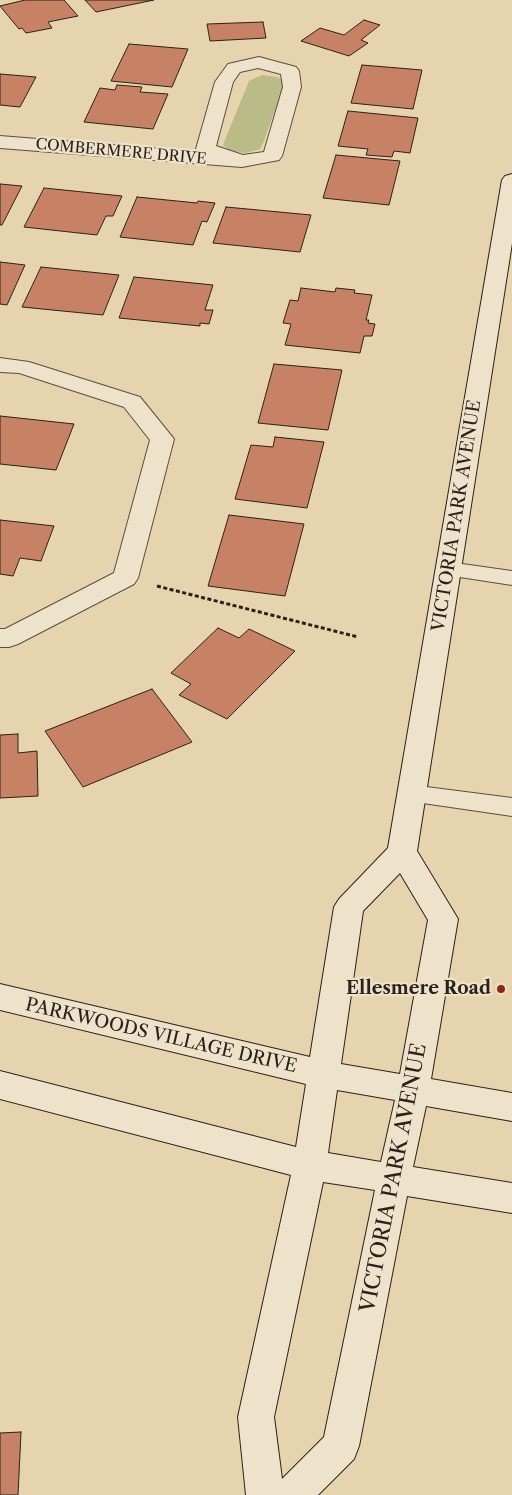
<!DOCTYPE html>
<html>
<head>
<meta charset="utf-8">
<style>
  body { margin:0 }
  canvas { display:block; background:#e5d4ad }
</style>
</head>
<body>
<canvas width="512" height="1495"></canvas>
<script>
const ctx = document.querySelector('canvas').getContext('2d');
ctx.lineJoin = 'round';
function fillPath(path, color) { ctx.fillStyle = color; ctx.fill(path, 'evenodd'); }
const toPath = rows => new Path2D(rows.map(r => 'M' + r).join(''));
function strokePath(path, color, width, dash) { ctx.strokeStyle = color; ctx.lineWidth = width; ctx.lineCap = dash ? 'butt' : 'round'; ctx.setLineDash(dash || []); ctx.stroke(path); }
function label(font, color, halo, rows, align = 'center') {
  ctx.font = font + ' "Libre Caslon Text",serif'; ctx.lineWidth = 4.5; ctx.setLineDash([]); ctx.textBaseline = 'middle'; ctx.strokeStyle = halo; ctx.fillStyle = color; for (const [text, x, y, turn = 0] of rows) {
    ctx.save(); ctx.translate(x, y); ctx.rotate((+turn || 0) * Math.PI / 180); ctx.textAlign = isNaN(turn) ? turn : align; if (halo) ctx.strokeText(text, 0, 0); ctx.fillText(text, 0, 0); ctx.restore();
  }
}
const green = toPath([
  [262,75,277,77,285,82,264,141,260,149,246,153,230,151,223,145,249,81]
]);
const building = toPath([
  [25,0,64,0,78,16,48,22,52,28,26,33,22,28,19,29,0,6,25,0],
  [85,0,154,0,96,12,85,0],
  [364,20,380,25,361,40,368,43,349,56,301,41,320,28,344,35,364,20],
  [263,22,266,38,210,41,207,24,263,22],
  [129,44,188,49,172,87,111,81,129,44],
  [362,65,422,70,413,109,351,103,362,65],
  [0,74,36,77,20,107,0,105,0,74],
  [117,85,142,87,140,92,168,94,153,129,84,122,100,88,115,90,117,85],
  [348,111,418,118,410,153,394,151,392,157,366,155,368,149,338,146,348,111],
  [336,155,400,161,389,205,323,198,336,155],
  [0,184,22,186,2,225,0,225,0,184],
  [44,188,122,196,113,216,106,216,97,235,24,227,44,188],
  [137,197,197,203,198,201,215,203,207,222,202,221,193,245,120,237,137,197],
  [226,207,311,215,300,252,213,243,226,207],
  [0,262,25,265,7,305,0,304,0,262],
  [41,267,119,275,103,315,22,307,41,267],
  [134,277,213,285,205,310,213,310,209,324,200,323,200,326,119,318,134,277],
  [301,288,335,292,336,288,355,290,354,293,372,295,366,320,369,320,368,323,375,324,372,336,364,336,360,353,285,345,291,324,283,323,290,300,298,301,301,288],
  [274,364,342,370,328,430,258,423,274,364],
  [0,416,74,424,56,470,0,464,0,416],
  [275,437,324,442,307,508,235,499,251,445,273,447,275,437],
  [229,515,304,524,285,596,208,586,229,515],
  [0,520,54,526,41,561,20,558,13,576,0,574,0,520],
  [218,628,239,638,249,629,295,651,227,719,179,695,191,684,171,673,218,628],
  [152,689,192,742,83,787,45,731,152,689],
  [18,734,18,753,37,751,38,796,0,798,0,735,18,734],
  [21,1432,18,1495,0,1495,0,1433,21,1432]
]);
const path = toPath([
  [157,586,358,637]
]);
const lane = toPath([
  [448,562,512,571,512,585,440,574,437,569,440,564,448,562],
  [411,785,512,798,512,816,402,800,399,794,402,788,411,785]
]);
const street = toPath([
  [259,57,296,67,299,71,301,87,282,156,279,160,242,167,0,148,0,136,198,152,196,149,215,82,228,64,259,57],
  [258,68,281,74,283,87,264,152,243,155,216,146,233,82,240,72,258,68],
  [0,358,29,362,140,397,174,439,138,578,134,584,18,644,9,647,0,647,0,629,5,629,114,573,150,440,124,407,19,373,0,372,0,358]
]);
const secondary = toPath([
  [512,174,512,243,417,851,458,919,431,1079,512,1093,512,1121,426,1106,413,1167,512,1183,512,1213,407,1196,359,1446,354,1459,318,1495,246,1495,238,1417,291,1175,0,1099,0,1071,296,1147,306,1084,0,1010,0,984,310,1057,334,907,339,899,388,848,502,180,505,176,512,174],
  [400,873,428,920,400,1074,341,1064,363,911,400,873],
  [337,1090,395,1100,381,1162,328,1153,337,1090],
  [323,1182,375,1190,324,1437,282,1479,274,1417,323,1182]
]);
const markers = [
  [501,989,5,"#8f2418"]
];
const farStreetnames = [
  ["COMBERMERE DRIVE",121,152,5]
];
const streetNames = [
  ["VICTORIA PARK AVENUE",457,516,-81],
  ["PARKWOODS VILLAGE DRIVE",161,1036,13]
];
const poiNames = [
  ["Ellesmere Road",491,989]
];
const nearStreetnames = [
  ["VICTORIA PARK AVENUE",394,1178,-79]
];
fillPath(green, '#babb86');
fillPath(building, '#c78164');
strokePath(building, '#2c221b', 1);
strokePath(lane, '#5a4e40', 2);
strokePath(street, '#5a4e40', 2);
strokePath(secondary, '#2c221b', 2);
strokePath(path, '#2c221b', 3, [4, 2.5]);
fillPath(lane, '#eee3ca');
fillPath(street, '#eee3ca');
fillPath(secondary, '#eee3ca');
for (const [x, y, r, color] of markers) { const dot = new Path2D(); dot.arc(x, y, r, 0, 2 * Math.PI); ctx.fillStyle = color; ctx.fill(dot); strokePath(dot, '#eee3ca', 2); }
label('15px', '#2c221b', '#eee3ca', farStreetnames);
label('18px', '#2c221b', '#eee3ca', streetNames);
label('bold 18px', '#2c221b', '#eee3ca', poiNames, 'right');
label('21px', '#2c221b', '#eee3ca', nearStreetnames);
</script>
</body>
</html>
